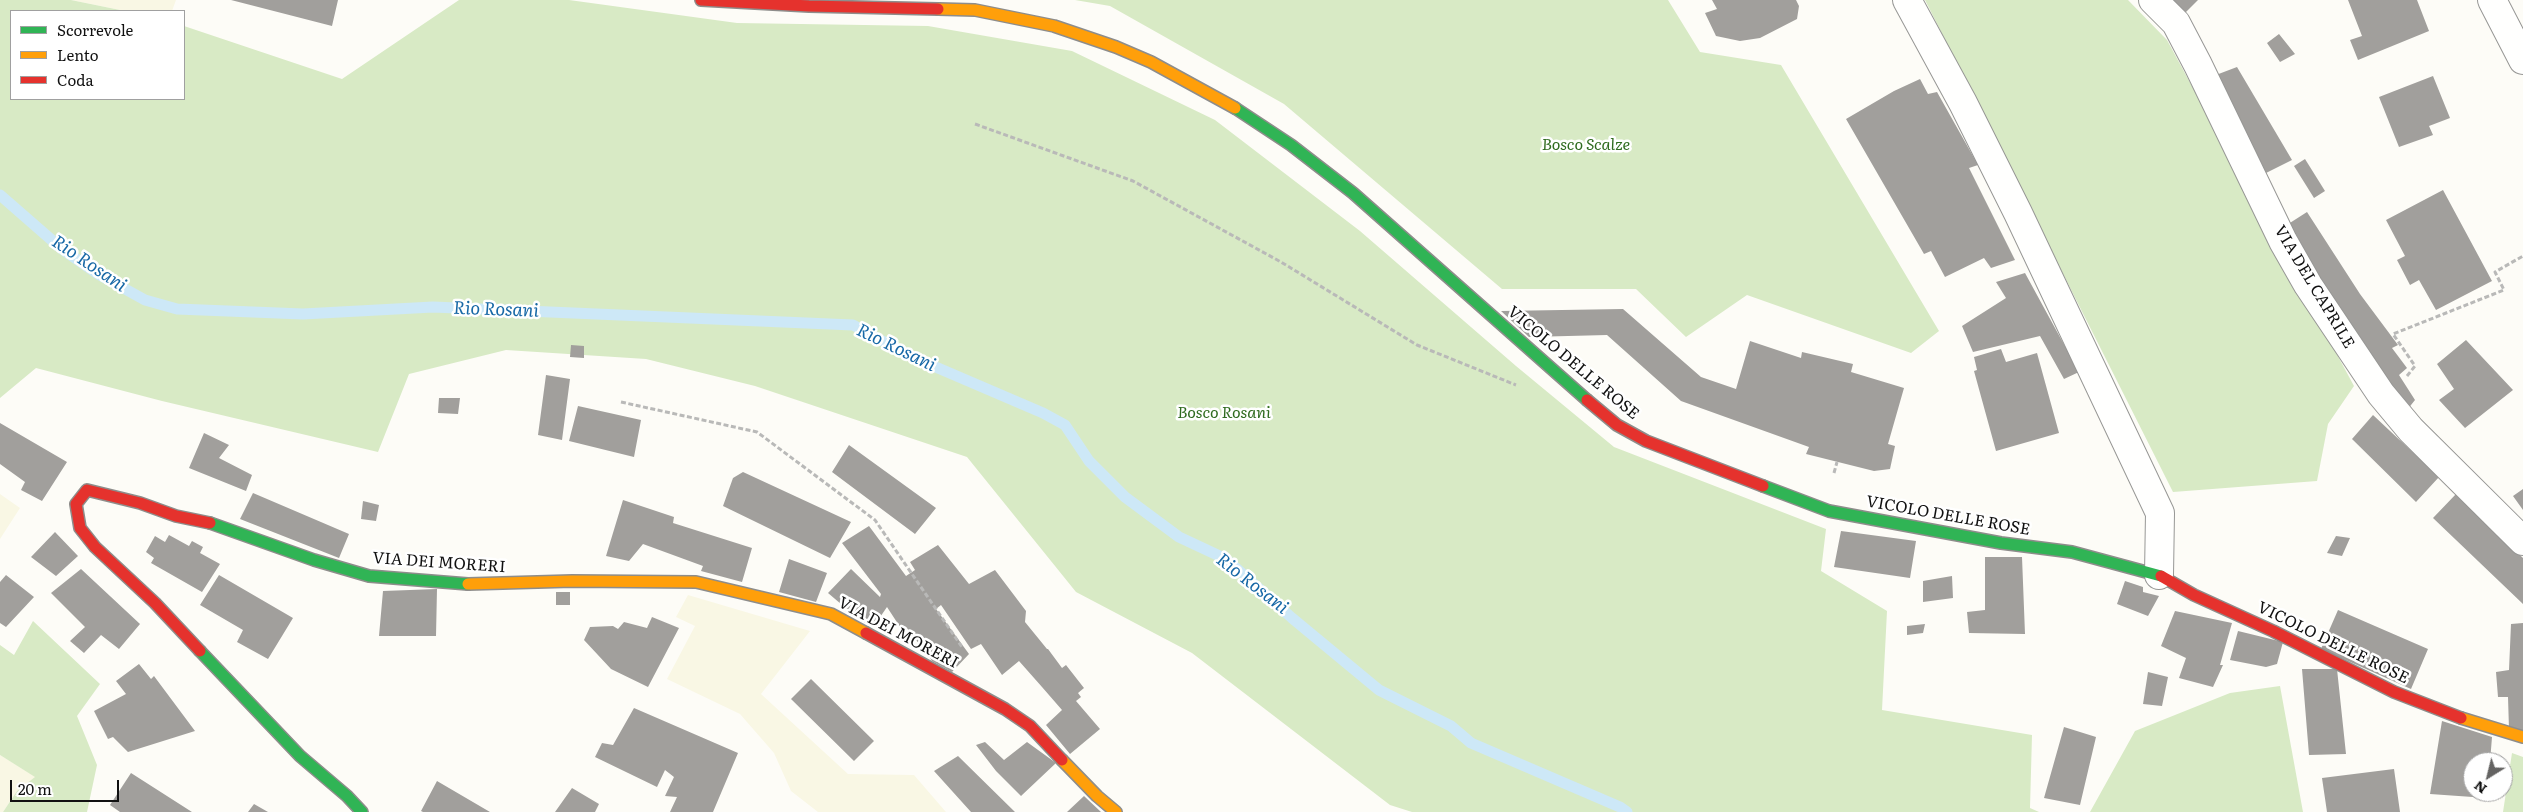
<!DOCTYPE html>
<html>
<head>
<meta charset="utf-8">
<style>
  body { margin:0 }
  #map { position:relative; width:2523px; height:812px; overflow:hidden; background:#fdfcf7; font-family:Literata,serif }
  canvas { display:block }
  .legend { position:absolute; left:10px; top:10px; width:175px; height:90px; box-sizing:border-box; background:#fff; border:1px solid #a0a0a0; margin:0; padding:6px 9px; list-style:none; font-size:15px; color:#111 }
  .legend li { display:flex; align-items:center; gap:10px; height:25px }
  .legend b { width:25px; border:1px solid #a0a0a0 }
  .north { position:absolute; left:2463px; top:752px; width:50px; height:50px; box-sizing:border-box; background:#fff; border:1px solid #a0a0a0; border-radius:50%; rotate:216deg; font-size:14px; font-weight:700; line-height:20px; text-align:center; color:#111 }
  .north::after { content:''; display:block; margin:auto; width:18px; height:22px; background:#646362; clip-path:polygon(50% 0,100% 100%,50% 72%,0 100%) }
  .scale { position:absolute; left:10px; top:780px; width:109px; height:22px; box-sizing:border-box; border:2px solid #111; border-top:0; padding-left:6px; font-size:15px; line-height:18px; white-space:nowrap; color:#111; -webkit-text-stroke:4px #fff; paint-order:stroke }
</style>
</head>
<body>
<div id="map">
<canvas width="2523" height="812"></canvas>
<ul class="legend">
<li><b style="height:6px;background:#30b455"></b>Scorrevole</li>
<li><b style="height:6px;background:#ff9f0a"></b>Lento</li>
<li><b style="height:6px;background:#e5322d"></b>Coda</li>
</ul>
<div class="north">N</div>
<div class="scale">20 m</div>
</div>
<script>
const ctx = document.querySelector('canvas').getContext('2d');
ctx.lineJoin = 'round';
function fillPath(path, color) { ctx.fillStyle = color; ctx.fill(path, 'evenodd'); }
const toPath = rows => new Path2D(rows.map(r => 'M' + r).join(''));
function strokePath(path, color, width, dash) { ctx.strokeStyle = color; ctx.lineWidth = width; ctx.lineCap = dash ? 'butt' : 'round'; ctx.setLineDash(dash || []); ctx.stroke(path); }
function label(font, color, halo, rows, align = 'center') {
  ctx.font = font + ' Literata,serif'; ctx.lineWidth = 5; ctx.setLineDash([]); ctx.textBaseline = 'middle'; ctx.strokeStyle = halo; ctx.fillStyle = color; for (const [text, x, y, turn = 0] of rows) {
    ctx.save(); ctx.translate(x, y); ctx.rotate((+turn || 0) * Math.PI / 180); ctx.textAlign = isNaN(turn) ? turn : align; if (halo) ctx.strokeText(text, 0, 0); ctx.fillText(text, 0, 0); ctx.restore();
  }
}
const farmland = toPath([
  [71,0,176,0,172,11,125,11],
  [0,494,20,508,0,539],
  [688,595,810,631,761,694,848,774,914,775,946,812,818,812,791,791,774,753,740,714,667,679,695,626,676,617],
  [0,755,36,777,17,791,3,812,0,812]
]);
const forest = toPath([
  [0,0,71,0,125,11,11,11,11,99,184,99,184,26,342,79,459,0,569,0,737,23,928,26,1072,51,1215,120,1360,231,1516,366,1614,447,1826,529,1821,571,1887,611,1882,710,2032,735,2030,808,2039,812,1412,812,1390,805,1192,653,1076,592,967,457,755,386,646,359,506,350,409,374,378,452,162,401,36,368,0,398],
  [1075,0,1668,0,1700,52,1781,65,1939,331,1911,353,1747,295,1686,337,1636,289,1502,289,1284,104,1110,6],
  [1925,0,2128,0,2167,40,2354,386,2328,424,2317,481,2173,492],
  [33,621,100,684,77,716,97,765,87,812,3,812,17,791,35,777,0,755,0,645,14,655],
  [2280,686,2303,812,2090,812,2135,731,2230,693],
  [2512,753,2523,757,2523,812,2503,812]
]);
const stream = toPath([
  [0,195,62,249,98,274,145,300,177,309,303,314,433,307,853,325,910,356,1043,413,1065,425,1089,461,1125,497,1179,537,1226,559,1292,618,1379,690,1451,726,1471,743,1620,807,1627,812]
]);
const building = toPath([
  [231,0,338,0,332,26],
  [1712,0,1796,0,1799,6,1797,19,1760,38,1740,41,1716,36,1705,13,1717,9],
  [2161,0,2198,0,2180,18],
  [2348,0,2417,0,2429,31,2358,60,2350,40,2362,36],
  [2279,34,2295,54,2280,62,2267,43],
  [2237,67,2292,160,2264,174,2208,78],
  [2433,76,2450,118,2429,126,2433,135,2399,147,2379,97],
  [1920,79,1928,94,1937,92,1978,165,1969,168,2015,260,1991,268,1984,258,1945,277,1931,251,1924,254,1846,119,1894,91],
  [2305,159,2325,191,2314,198,2294,166],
  [2443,190,2492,281,2436,310,2419,280,2410,285,2397,260,2405,256,2386,220],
  [2307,212,2360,294,2398,345,2392,348,2407,368,2399,375,2415,400,2403,415,2282,228],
  [2025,273,2079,372,2064,379,2040,336,1973,352,1962,326,2006,298,1996,282],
  [1623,309,1701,377,1736,389,1750,341,1801,358,1802,352,1853,364,1851,372,1904,388,1888,444,1895,446,1890,469,1874,471,1806,454,1809,447,1681,401,1607,335,1529,337,1501,311],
  [2466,340,2513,390,2465,428,2439,400,2454,389,2437,364],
  [571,345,584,346,584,358,570,357],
  [2001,349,2006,362,2037,353,2059,433,1996,451,1974,371,1977,370,1974,357],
  [546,375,570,379,562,440,538,435],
  [439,398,460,398,458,414,438,413],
  [578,406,641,420,634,457,569,441],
  [2373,415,2439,477,2416,502,2352,439],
  [0,423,67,462,42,501,21,490,25,482,0,464],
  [204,433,229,445,219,458,252,475,246,491,189,468],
  [849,445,936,508,915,534,832,472],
  [743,472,851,522,830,558,723,506,733,478],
  [2523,489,2523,510,2513,496],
  [253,493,349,534,339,558,240,519],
  [2456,494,2523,558,2523,604,2433,518],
  [623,500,674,517,673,523,752,548,742,582,701,571,703,566,643,544,629,561,606,556],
  [363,501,379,505,376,521,361,519],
  [869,526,906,576,915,570,910,562,938,545,969,584,995,570,1026,611,1025,622,1047,649,1048,649,1062,668,1066,665,1084,688,1078,693,1081,697,1076,701,1100,729,1070,754,1046,725,1062,710,1042,687,1019,661,1002,675,981,644,971,649,941,605,936,609,969,654,952,672,932,661,907,628,902,630,887,607,874,626,861,621,828,593,851,569,880,597,881,594,842,543],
  [1841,531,1916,541,1910,578,1834,567],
  [55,532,78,556,56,576,31,557],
  [169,535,189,546,192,541,203,547,200,553,220,564,202,592,151,563,154,558,146,552,155,536,165,542],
  [2336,536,2350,538,2342,556,2327,553],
  [1985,557,2022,557,2025,634,1969,633,1967,612,1985,610],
  [789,559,827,573,816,602,779,592],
  [81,569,140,624,119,649,101,635,84,653,70,641,85,627,51,593],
  [6,575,34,597,6,627,0,623,0,582],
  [219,575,293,618,268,659,237,642,243,630,200,605],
  [1952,576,1953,598,1923,602,1923,581],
  [2125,581,2143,587,2143,592,2159,596,2148,616,2117,604],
  [437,589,436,636,379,636,383,591],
  [556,592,570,592,570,605,556,605],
  [2338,610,2428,649,2411,689,2321,649],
  [2175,611,2232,623,2220,665,2223,665,2213,687,2179,678,2186,658,2161,646],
  [652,617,679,628,648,687,611,669,584,640,590,627,613,626,618,629,624,622,647,628],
  [2523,623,2523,732,2509,729,2508,697,2498,697,2496,672,2509,670,2511,624],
  [1925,624,1923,633,1907,635,1907,626],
  [2238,631,2283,642,2277,664,2266,667,2230,660],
  [139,664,151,679,154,676,195,731,128,752,113,737,108,739,94,711,126,694,116,681],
  [2302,669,2337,669,2346,754,2309,755],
  [2148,672,2168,677,2162,706,2143,704],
  [811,679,874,741,854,761,791,699],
  [634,708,738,753,713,812,670,812,677,797,665,796,674,777,665,770,657,787,595,757,602,743,613,745],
  [2442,721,2492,737,2490,762,2473,762,2473,792,2487,792,2487,798,2430,794],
  [2064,727,2096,737,2080,805,2044,798],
  [985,742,1004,760,1027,742,1056,763,1021,796,996,771,976,745],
  [958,756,1015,812,971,812,934,771],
  [2394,769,2400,812,2327,812,2322,778],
  [131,773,192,812,120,812,110,805],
  [437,781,490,812,423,812,421,811],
  [572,788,599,804,595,812,555,812],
  [1084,796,1101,812,1067,812],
  [254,804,268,812,248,812]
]);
const path = toPath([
  [975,124,1133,181,1281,262,1417,345,1516,385],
  [2407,376,2415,366,2393,334,2504,290,2495,272,2523,256],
  [621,402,757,432,875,520,962,647],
  [1834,473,1837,462]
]);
const street = toPath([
  [1907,0,1963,103,2018,213,2160,513,2159,575],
  [2153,0,2176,23,2198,65,2283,241,2308,285,2381,394,2411,430,2523,541],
  [2492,0,2523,60]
]);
const fast = toPath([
  [1235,108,1291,145,1353,193,1587,400],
  [1763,486,1829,511,2001,543,2072,552,2161,576],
  [210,523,314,560,369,576,468,584],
  [200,651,300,756,347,796,362,812]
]);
const slow = toPath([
  [938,9,975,10,1054,26,1116,47,1151,62,1235,108],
  [468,584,572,581,696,582,831,614,866,633],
  [2461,718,2523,737],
  [1062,760,1097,796,1116,812]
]);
const jam = toPath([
  [701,0,809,6,938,9],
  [1587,400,1617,425,1646,441,1763,486],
  [2161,576,2194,595,2273,631,2394,692,2461,718],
  [866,633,1005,709,1030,726,1062,760],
  [200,651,155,603,95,547,80,528,76,504,87,490,140,503,176,516,210,523]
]);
const parkNames = [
  ["Bosco Scalze",1586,145],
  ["Bosco Rosani",1224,413]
];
const streetNames = [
  ["VIA DEL CAPRILE",2314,287,59],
  ["VICOLO DELLE ROSE",1573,363,40],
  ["VICOLO DELLE ROSE",1948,516,10],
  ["VIA DEI MORERI",439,563,4],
  ["VIA DEI MORERI",898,633,28],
  ["VICOLO DELLE ROSE",2333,643,26]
];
const waterNames = [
  ["Rio Rosani",89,264,34],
  ["Rio Rosani",496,310,2],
  ["Rio Rosani",896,348,26],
  ["Rio Rosani",1252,584,38]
];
fillPath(farmland, '#f9f7e4');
fillPath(forest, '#d8eac5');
strokePath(stream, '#cde8f7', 11);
fillPath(building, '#a19f9c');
strokePath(street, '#979795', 30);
strokePath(fast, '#8e8d8b', 14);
strokePath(slow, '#8e8d8b', 14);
strokePath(jam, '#8e8d8b', 14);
strokePath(path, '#b9b9b8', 3, [5, 2.5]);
strokePath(street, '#fffffe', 28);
strokePath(fast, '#30b455', 11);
strokePath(slow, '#ff9f0a', 11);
strokePath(jam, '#e5322d', 11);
label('italic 16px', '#2f6b1f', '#fff', parkNames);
label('16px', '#111', '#fff', streetNames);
label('italic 18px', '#1768a6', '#fff', waterNames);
</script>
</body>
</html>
